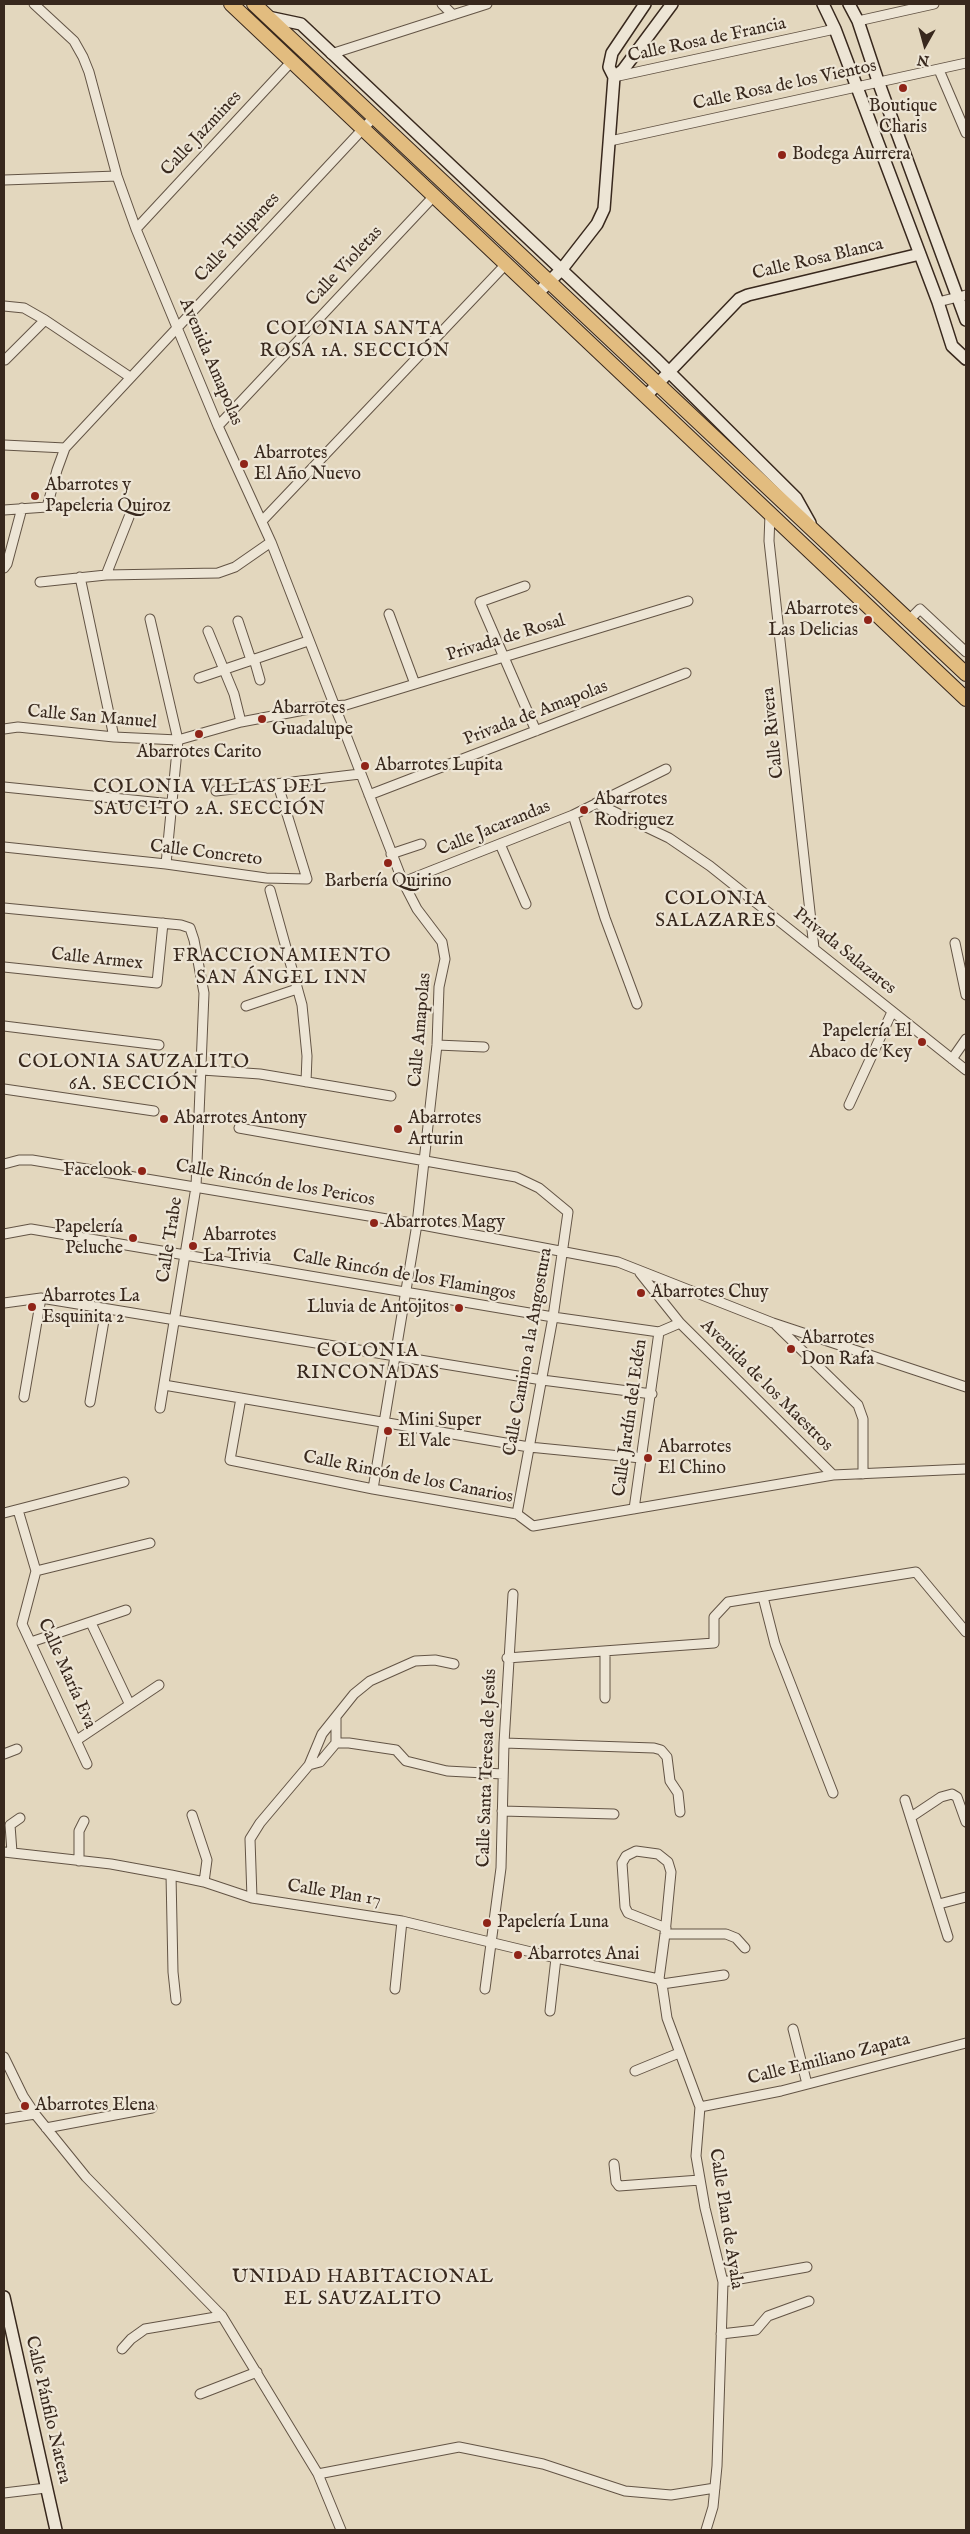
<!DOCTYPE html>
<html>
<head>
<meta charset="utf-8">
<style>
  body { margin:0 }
  #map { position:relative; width:970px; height:2534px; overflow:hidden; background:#e3d7be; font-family:"IM FELL English",serif }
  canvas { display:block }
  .frame { position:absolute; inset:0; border:5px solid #38281d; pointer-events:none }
  .north { position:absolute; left:900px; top:20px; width:50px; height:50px; -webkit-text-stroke:4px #ede5d5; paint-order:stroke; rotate:187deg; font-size:14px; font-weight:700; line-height:20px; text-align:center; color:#38281d }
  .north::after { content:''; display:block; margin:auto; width:18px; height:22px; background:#38281d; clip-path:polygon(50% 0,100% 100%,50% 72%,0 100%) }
</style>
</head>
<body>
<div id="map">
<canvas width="970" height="2534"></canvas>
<div class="frame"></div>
<div class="north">N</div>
</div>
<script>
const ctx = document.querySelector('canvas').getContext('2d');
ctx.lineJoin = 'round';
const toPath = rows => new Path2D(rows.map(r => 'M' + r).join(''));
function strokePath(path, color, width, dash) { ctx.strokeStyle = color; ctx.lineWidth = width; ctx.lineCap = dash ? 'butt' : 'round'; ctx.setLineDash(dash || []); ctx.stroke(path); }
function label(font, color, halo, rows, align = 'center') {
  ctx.font = font + ' "IM FELL English",serif'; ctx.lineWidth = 4.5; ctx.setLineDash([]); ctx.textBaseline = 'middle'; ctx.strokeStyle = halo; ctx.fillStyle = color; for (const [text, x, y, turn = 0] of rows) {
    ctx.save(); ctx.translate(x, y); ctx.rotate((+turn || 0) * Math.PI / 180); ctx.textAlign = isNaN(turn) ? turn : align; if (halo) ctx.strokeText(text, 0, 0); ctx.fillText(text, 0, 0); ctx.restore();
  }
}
const street = toPath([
  [34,4,74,41,83,57,89,72,117,176,136,229,218,426,271,542,403,882,417,909,442,942,445,959,439,987,437,1045,417,1224,373,1489],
  [442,4,453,15],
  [858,21,934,4],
  [331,54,487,4],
  [939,70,966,133],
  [614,77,835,29],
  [610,141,966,63],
  [4,180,117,176],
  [136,229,292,61],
  [938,302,966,295],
  [4,306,24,308,45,320,130,377],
  [5,360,45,320],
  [218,426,434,196],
  [4,445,65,448],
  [4,510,47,507,57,470,65,448,374,117],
  [770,514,769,541,814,948],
  [262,521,507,263],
  [4,568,7,564,22,508],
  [106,575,129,517],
  [80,577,114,737],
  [40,582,106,575,218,573,235,567,271,542],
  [525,586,480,602,536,731],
  [389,614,415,684],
  [150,619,178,740,166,864],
  [909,620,920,609,966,652],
  [238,621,251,660],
  [208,631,234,694,241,722],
  [254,659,260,680],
  [199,678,308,641],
  [4,729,18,727,114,737,178,740,241,722,320,707,346,705,688,601],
  [4,787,172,804],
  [216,791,360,774],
  [369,795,686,673],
  [596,803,669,838,710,866,966,1070],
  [573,815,605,918,637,1004],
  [500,844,526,904],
  [4,847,166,864,266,878,307,879,278,785],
  [391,854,421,844],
  [403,882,573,815,666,769],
  [270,890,302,1005,307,1056,306,1082],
  [4,908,181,925,190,928,194,940,204,993,196,1187,160,1408],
  [955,943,966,995],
  [4,967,157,983,163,923],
  [246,1006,297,989],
  [4,1026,159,1045],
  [437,1045,484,1047],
  [952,1059,966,1039],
  [202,1070,260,1074,391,1096],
  [4,1089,154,1111],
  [849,1105,892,1012],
  [239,1128,516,1177,539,1188,568,1212,553,1317,517,1514],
  [4,1164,19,1160,32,1160,417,1224,618,1262,773,1323,966,1387],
  [4,1234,31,1229,553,1317,659,1332,680,1323],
  [640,1273,680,1323,833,1475],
  [4,1303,41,1298,542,1380,652,1394],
  [776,1325,858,1405,863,1419,863,1474],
  [164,1385,529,1447,641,1458],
  [24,1397,41,1298],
  [241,1398,230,1460,373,1489,517,1514,533,1526,833,1475,966,1469],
  [90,1402,106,1309],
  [634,1509,659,1332],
  [18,1510,36,1571,22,1624,87,1764],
  [4,1513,124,1482],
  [36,1571,150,1543],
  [763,1597,775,1644,833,1793],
  [91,1623,129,1703],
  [31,1642,126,1610],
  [605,1651,605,1698],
  [507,1658,714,1643,714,1617,728,1602,916,1572,966,1632],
  [336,1717,336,1743],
  [77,1740,159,1685],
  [504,1743,654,1748,661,1750,667,1757,670,1781,678,1793,680,1812],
  [4,1754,17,1749],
  [309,1765,320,1762,336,1743,349,1743,396,1750,406,1761,447,1771,503,1774],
  [905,1800,948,1937],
  [502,1811,614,1814],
  [192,1815,207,1860,204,1882],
  [911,1817,941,1797,952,1794,957,1797,966,1822],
  [4,1852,111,1864,171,1875,204,1882,252,1898,402,1921,556,1958,659,1979],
  [12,1852,10,1825,20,1818],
  [79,1861,79,1831,84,1821],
  [171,1875,173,1972,176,2000],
  [252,1898,250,1839,260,1823,309,1765,322,1734,354,1694,370,1681,415,1661,435,1660,454,1664],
  [939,1904,966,1897],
  [665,1934,726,1934,736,1938,745,1948],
  [659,1979,662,1984,667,2018,700,2107,696,2156,705,2208,723,2282,717,2466,713,2507,706,2530],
  [659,1979,665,1934,671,1872,668,1862,658,1854,636,1851,626,1856,622,1863,625,1907,628,1913,666,1928],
  [662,1984,724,1975],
  [395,1989,402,1921],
  [485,1989,501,1868,504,1743,513,1594],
  [550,2011,556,1958],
  [793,2029,807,2084],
  [4,2057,23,2096,35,2114,86,2177,222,2316,318,2474,341,2530],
  [635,2071,679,2053],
  [700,2107,781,2091,966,2043],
  [4,2119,35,2114],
  [46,2128,152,2108],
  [614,2164,616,2182,619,2186,700,2180],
  [723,2282,807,2267],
  [721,2334,756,2330,768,2316,809,2301],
  [122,2349,131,2339,145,2329,222,2316],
  [200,2394,257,2372],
  [318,2474,459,2447,543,2464,625,2491,671,2495,715,2488],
  [4,2493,46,2488]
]);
const secondary = toPath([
  [823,4,835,29,938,302,952,346,966,359],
  [849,4,858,21,878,81,966,320],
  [268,17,301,24,655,358,796,498,810,523],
  [614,77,623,70,672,4],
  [538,293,562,269,597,224,604,209,614,77,609,67,612,53,645,4],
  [646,396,739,299,748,295,920,254],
  [4,2297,56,2530]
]);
const primary = toPath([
  [231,4,966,699],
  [254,4,966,674]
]);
const markers = [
  [903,88,5,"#8f2418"],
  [782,155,5,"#8f2418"],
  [244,464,5,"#8f2418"],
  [35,496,5,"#8f2418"],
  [868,620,5,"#8f2418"],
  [262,719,5,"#8f2418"],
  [199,734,5,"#8f2418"],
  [365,766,5,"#8f2418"],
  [584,810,5,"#8f2418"],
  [388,863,5,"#8f2418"],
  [922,1042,5,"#8f2418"],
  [164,1119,5,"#8f2418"],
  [398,1129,5,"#8f2418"],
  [142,1171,5,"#8f2418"],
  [374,1223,5,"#8f2418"],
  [133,1238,5,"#8f2418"],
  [193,1246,5,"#8f2418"],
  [641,1293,5,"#8f2418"],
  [32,1307,5,"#8f2418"],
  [459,1308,5,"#8f2418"],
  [791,1349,5,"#8f2418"],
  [388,1431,5,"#8f2418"],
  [648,1458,5,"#8f2418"],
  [487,1923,5,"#8f2418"],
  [518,1955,5,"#8f2418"],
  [25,2106,5,"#8f2418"]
];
const streetNames = [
  ["Calle Rosa de Francia",707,41,-12],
  ["Calle Rosa de los Vientos",785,86,-12],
  ["Calle Jazmines",202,134,-47],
  ["Calle Tulipanes",238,238,-47],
  ["Calle Rosa Blanca",818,260,-13],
  ["Calle Violetas",345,267,-47],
  ["Avenida Amapolas",210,362,67],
  ["Privada de Rosal",506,639,-17],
  ["Privada de Amapolas",536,714,-21],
  ["Calle San Manuel",92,718,5],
  ["Calle Rivera",774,733,-96],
  ["Calle Jacarandas",494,829,-22],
  ["Calle Concreto",206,854,7],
  ["Privada Salazares",844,952,39],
  ["Calle Armex",97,960,6],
  ["Calle Amapolas",421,1030,-85],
  ["Calle Rincón de los Pericos",275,1184,10],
  ["Calle Trabe",171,1240,-81],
  ["Calle Rincón de los Flamingos",404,1276,10],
  ["Calle Camino a la Angostura",529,1352,-80],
  ["Avenida de los Maestros",766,1386,45],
  ["Calle Jardín del Edén",631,1418,-82],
  ["Calle Rincón de los Canarios",408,1478,11],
  ["Calle María Eva",66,1674,66],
  ["Calle Santa Teresa de Jesús",488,1768,-88],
  ["Calle Plan 17",334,1894,9],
  ["Calle Emiliano Zapata",829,2060,-14],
  ["Calle Plan de Ayala",725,2219,81],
  ["Calle Pánfilo Natera",47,2410,77]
];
const poiNames = [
  ["Boutique",903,107,"center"],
  ["Charis",903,128,"center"],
  ["Bodega Aurrera",792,155],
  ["Abarrotes",254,454],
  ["El Año Nuevo",254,475],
  ["Abarrotes y",45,486],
  ["Papeleria Quiroz",45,507],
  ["Abarrotes",858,610,"right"],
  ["Las Delicias",858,631,"right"],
  ["Abarrotes",272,709],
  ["Guadalupe",272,730],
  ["Abarrotes Carito",199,753,"center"],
  ["Abarrotes Lupita",375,766],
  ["Abarrotes",594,800],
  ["Rodriguez",594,821],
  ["Barbería Quirino",388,882,"center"],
  ["Papelería El",912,1032,"right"],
  ["Abaco de Key",912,1053,"right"],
  ["Abarrotes Antony",174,1119],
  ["Abarrotes",408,1119],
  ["Arturin",408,1140],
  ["Facelook",132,1171,"right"],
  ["Abarrotes Magy",384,1223],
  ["Papelería",123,1228,"right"],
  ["Peluche",123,1249,"right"],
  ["Abarrotes",203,1236],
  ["La Trivia",203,1257],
  ["Abarrotes Chuy",651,1293],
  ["Abarrotes La",42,1297],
  ["Esquinita 2",42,1318],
  ["Lluvia de Antojitos",449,1308,"right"],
  ["Abarrotes",801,1339],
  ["Don Rafa",801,1360],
  ["Mini Super",398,1421],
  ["El Vale",398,1442],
  ["Abarrotes",658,1448],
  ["El Chino",658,1469],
  ["Papelería Luna",497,1923],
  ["Abarrotes Anai",528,1955],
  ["Abarrotes Elena",35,2106]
];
const neighbourhoodNames = [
  ["COLONIA SANTA",355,330],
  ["ROSA 1A. SECCIÓN",355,352],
  ["COLONIA VILLAS DEL",210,788],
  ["SAUCITO 2A. SECCIÓN",210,810],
  ["COLONIA",716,900],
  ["SALAZARES",716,922],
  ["FRACCIONAMIENTO",282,957],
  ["SAN ÁNGEL INN",282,979],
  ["COLONIA SAUZALITO",134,1063],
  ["6A. SECCIÓN",134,1085],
  ["COLONIA",368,1352],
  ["RINCONADAS",368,1374],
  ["UNIDAD HABITACIONAL",363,2278],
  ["EL SAUZALITO",363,2300]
];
strokePath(street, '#635445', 11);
strokePath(secondary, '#38281d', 14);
strokePath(primary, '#38281d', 16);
strokePath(street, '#ede5d5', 9);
strokePath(secondary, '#ede5d5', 11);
strokePath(primary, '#e2bc7f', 14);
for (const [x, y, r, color] of markers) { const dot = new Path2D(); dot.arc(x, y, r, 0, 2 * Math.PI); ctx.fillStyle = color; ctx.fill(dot); strokePath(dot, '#ede5d5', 2); }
label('18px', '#38281d', '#ede5d5', streetNames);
label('18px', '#38281d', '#ede5d5', poiNames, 'left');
ctx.letterSpacing = '1px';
label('19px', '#38281d', '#ede5d5', neighbourhoodNames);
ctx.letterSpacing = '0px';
</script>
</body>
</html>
